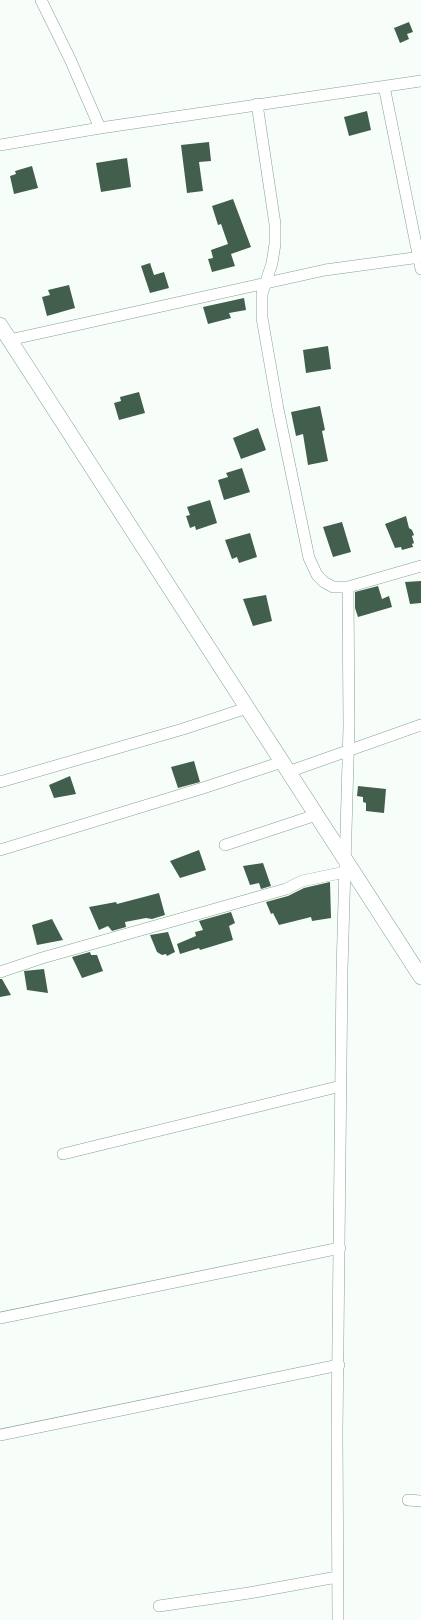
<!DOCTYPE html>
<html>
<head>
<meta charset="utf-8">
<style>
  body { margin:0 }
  canvas { display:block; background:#f7fef9 }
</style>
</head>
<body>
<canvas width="421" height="1620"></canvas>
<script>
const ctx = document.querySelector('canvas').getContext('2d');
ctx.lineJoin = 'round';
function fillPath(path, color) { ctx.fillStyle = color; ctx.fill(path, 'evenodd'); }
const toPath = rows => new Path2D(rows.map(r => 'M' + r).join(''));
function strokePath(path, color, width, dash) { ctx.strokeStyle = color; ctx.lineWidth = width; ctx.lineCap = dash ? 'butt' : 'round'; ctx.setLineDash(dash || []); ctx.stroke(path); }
const building = toPath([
  [409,22,413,32,407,34,409,39,400,43,394,28],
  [367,111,371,130,349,136,344,117],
  [209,142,211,161,199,162,203,191,187,193,181,145],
  [127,158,131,187,101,192,96,163],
  [32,166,38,188,14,194,10,176,16,174,15,171],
  [233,199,251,247,231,254,235,266,212,272,208,259,213,258,211,250,228,244,221,224,218,225,212,206],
  [150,263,154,275,164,272,169,288,150,293,141,266],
  [69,285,75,308,47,316,42,297,50,295,48,290],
  [244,298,246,310,229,313,231,318,208,324,203,307],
  [328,346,331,369,306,373,303,350],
  [139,392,145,413,119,420,114,403,121,401,120,397],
  [320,406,325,430,322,431,328,461,308,465,303,434,296,436,291,412],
  [258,428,266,450,241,459,233,438],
  [242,468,250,492,224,500,218,480,228,477,226,473],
  [210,500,217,523,196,530,195,526,190,528,186,516,190,515,187,507],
  [406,516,409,528,412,530,414,535,412,536,414,543,412,544,413,547,402,550,401,547,395,548,385,524],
  [342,522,351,552,333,557,323,527],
  [250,533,257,557,239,563,237,557,232,559,225,540],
  [421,581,421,603,410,604,405,582],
  [378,586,382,599,389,596,392,607,358,617,355,608,355,592],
  [266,595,272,621,253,626,243,599],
  [194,761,200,782,178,788,171,767],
  [70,776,76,794,54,798,49,785],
  [358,786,386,789,384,813,366,811,366,803,363,802,363,797,357,796],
  [199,850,206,870,180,878,170,861],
  [263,863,271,886,261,889,259,883,250,885,243,866],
  [330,882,331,918,312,921,311,917,279,925,273,913,271,914,266,902,288,896,304,888],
  [159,893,165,915,152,919,146,918,125,922,126,927,112,931,108,926,99,930,89,907,116,902,117,904],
  [231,912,235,923,229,926,233,940,200,950,199,948,180,954,177,944,196,936,195,932,203,930,199,921],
  [52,919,63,940,37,945,32,925],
  [168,932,175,952,167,956,166,954,162,955,157,952,150,935],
  [90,952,91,955,97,955,103,971,82,978,72,957],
  [44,969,48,993,27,990,24,971],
  [0,979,2,979,11,995,0,997]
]);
const street = toPath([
  [41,0,70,59,100,128],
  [384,86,421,269],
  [257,104,275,224,275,244,272,263,262,294,262,318,278,409,309,558,317,575,324,582,333,587,348,587,421,566],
  [0,145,100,128,421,81],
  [9,340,325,270,421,257],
  [288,772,421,725],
  [0,782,183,729,247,708],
  [225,845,316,815],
  [0,850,203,788,282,762],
  [0,972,42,958,286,889,302,881,345,872],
  [63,1154,341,1086],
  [0,1318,340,1248],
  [0,1435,339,1365],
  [408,1500,421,1501],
  [159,1606,249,1593,337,1577],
  [338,1620,337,1432,342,970,349,727,348,587]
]);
const secondary = toPath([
  [0,325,421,977]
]);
fillPath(building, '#425e4d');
strokePath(street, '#84a390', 12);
strokePath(secondary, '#84a390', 16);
strokePath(street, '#fff', 11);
strokePath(secondary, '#fff', 15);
</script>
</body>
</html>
